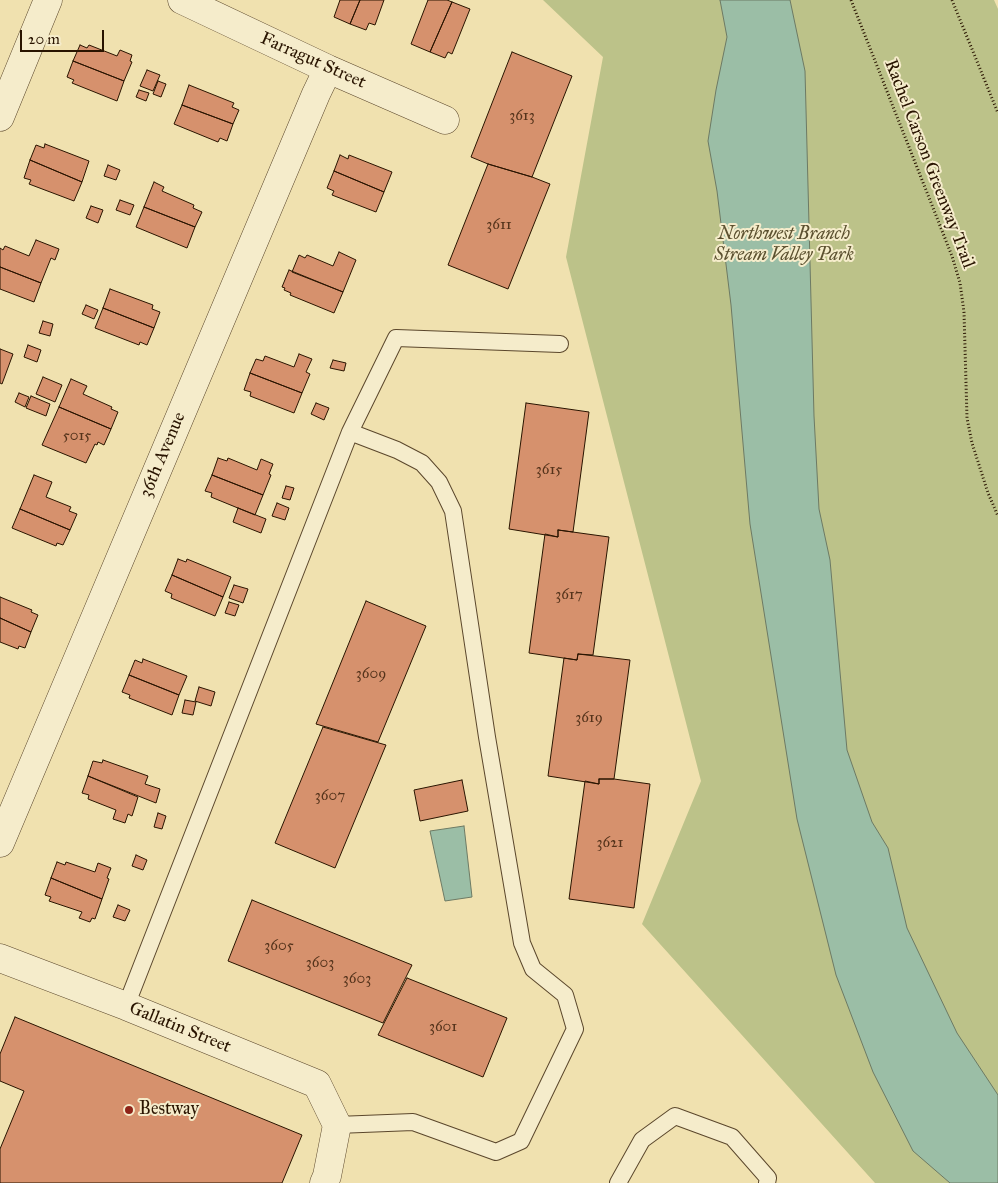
<!DOCTYPE html>
<html>
<head>
<meta charset="utf-8">
<style>
  body { margin:0 }
  #map { position:relative; width:998px; height:1183px; overflow:hidden; background:#f0e1af; font-family:"IM FELL Great Primer",serif }
  canvas { display:block }
  .scale { position:absolute; left:20px; top:30px; width:84px; height:22px; box-sizing:border-box; border:2px solid #291400; border-top:0; padding-left:6px; font-size:15px; line-height:18px; white-space:nowrap; color:#291400; -webkit-text-stroke:4px #f5eccb; paint-order:stroke }
</style>
</head>
<body>
<div id="map">
<canvas width="998" height="1183"></canvas>
<div class="scale">20 m</div>
</div>
<script>
const ctx = document.querySelector('canvas').getContext('2d');
ctx.lineJoin = 'round';
function fillPath(path, color) { ctx.fillStyle = color; ctx.fill(path, 'evenodd'); }
const toPath = rows => new Path2D(rows.map(r => 'M' + r).join(''));
function strokePath(path, color, width, dash) { ctx.strokeStyle = color; ctx.lineWidth = width; ctx.lineCap = dash ? 'butt' : 'round'; ctx.setLineDash(dash || []); ctx.stroke(path); }
function label(font, color, halo, rows, align = 'center') {
  ctx.font = font + ' "IM FELL Great Primer",serif'; ctx.lineWidth = 4; ctx.setLineDash([]); ctx.textBaseline = 'middle'; ctx.strokeStyle = halo; ctx.fillStyle = color; for (const [text, x, y, turn = 0] of rows) {
    ctx.save(); ctx.translate(x, y); ctx.rotate((+turn || 0) * Math.PI / 180); ctx.textAlign = isNaN(turn) ? turn : align; if (halo) ctx.strokeText(text, 0, 0); ctx.fillText(text, 0, 0); ctx.restore();
  }
}
const green = toPath([
  [543,0,994,0,998,9,998,1183,875,1183,642,924,701,781,566,257,603,57]
]);
const water = toPath([
  [720,0,790,0,805,71,814,416,819,509,830,560,847,750,872,822,888,848,907,928,957,1033,998,1095,998,1183,950,1183,913,1151,873,1072,836,975,797,819,750,524,731,305,717,191,708,141,716,90,727,37,720,0],
  [464,826,472,897,445,901,430,831,464,826]
]);
const building = toPath([
  [340,0,360,0,350,24,334,17,340,0],
  [360,0,384,0,375,25,369,23,366,30,350,24,360,0],
  [428,0,447,0,452,2,430,52,411,44,428,0],
  [452,2,470,9,452,54,448,52,445,58,430,52,452,2],
  [80,45,87,48,89,45,117,56,120,50,132,55,130,61,132,62,124,81,73,61,80,45],
  [512,52,572,76,532,177,488,164,471,157,512,52],
  [73,61,124,81,117,101,72,83,74,80,67,77,73,61],
  [147,70,160,75,153,91,140,86,147,70],
  [158,81,166,84,161,97,153,94,158,81],
  [189,85,234,103,232,107,239,110,233,124,182,105,189,85],
  [139,90,149,93,146,101,136,97,139,90],
  [182,105,233,124,227,141,220,138,218,142,174,124,182,105],
  [45,144,89,161,82,182,30,160,36,145,44,148,45,144],
  [340,155,348,159,349,155,392,172,384,192,334,171,340,155],
  [30,160,82,182,74,201,29,184,31,180,24,178,30,160],
  [488,164,532,177,550,184,508,289,448,265,488,164],
  [108,165,120,170,116,180,104,176,108,165],
  [334,171,384,192,376,212,332,195,334,191,327,188,334,171],
  [154,182,164,187,162,191,194,205,193,208,202,212,195,227,144,207,154,182],
  [120,200,134,205,130,215,116,210,120,200],
  [91,206,103,210,98,223,86,218,91,206],
  [144,207,195,227,187,248,136,227,144,207],
  [36,240,59,249,55,260,51,258,41,283,0,267,0,248,3,250,5,246,29,256,36,240],
  [339,252,356,260,343,292,292,272,299,255,305,258,307,255,333,266,339,252],
  [0,267,41,283,34,302,0,289,0,267],
  [289,270,343,292,334,313,290,295,291,293,284,290,285,288,282,287,289,270],
  [110,289,153,305,152,309,160,312,154,328,103,308,110,289],
  [86,305,98,310,94,319,82,314,86,305],
  [103,308,154,328,147,345,140,342,139,345,95,328,103,308],
  [43,321,53,324,50,336,39,333,43,321],
  [28,345,41,350,37,362,24,357,28,345],
  [0,349,13,354,2,384,0,383,0,349],
  [299,354,312,359,306,372,310,374,302,393,250,373,256,359,263,361,265,356,294,367,299,354],
  [333,360,346,363,344,371,330,368,333,360],
  [250,373,302,393,294,413,250,396,251,392,244,390,250,373],
  [43,377,62,385,55,402,36,394,43,377],
  [71,379,87,386,83,394,112,407,111,409,118,412,111,429,59,407,71,379],
  [19,393,29,397,25,407,15,402,19,393],
  [31,396,50,404,46,416,26,408,31,396],
  [316,403,329,408,324,420,311,414,316,403],
  [526,403,589,412,573,532,558,530,558,537,509,529,526,403],
  [59,407,111,429,104,445,98,442,97,445,95,444,86,463,42,445,59,407],
  [218,458,227,461,228,458,257,470,261,459,273,464,269,474,271,475,263,495,212,475,218,458],
  [34,475,52,482,46,497,71,507,69,511,77,514,70,530,20,509,34,475],
  [212,475,263,495,255,515,211,497,212,493,205,491,212,475],
  [286,486,294,488,290,500,282,498,286,486],
  [277,503,289,508,285,520,272,516,277,503],
  [238,508,266,519,261,533,233,522,238,508],
  [20,509,70,530,63,545,57,543,56,546,12,528,20,509],
  [558,530,609,537,593,655,578,654,577,660,529,653,545,534,558,537,558,530],
  [178,559,186,562,187,559,231,577,223,597,172,575,178,559],
  [172,575,223,597,215,616,171,598,172,594,165,591,172,575],
  [234,585,248,589,243,603,229,598,234,585],
  [0,597,32,610,31,612,38,615,31,632,0,618,0,597],
  [366,601,426,626,378,742,316,724,366,601],
  [229,602,239,605,235,616,225,613,229,602],
  [0,618,31,632,25,648,19,646,18,649,0,642,0,618],
  [578,654,630,660,614,779,599,779,599,784,548,776,564,658,577,660,578,654],
  [143,659,187,676,179,695,129,675,135,660,142,663,143,659],
  [129,675,179,695,172,715,129,698,130,695,122,692,129,675],
  [199,687,215,692,211,706,195,701,199,687],
  [185,700,196,702,193,715,182,713,185,700],
  [323,727,386,745,335,868,275,843,323,727],
  [103,760,148,776,145,784,160,789,156,803,88,776,93,761,102,763,103,760],
  [88,776,138,797,132,816,128,814,125,823,113,819,116,810,88,799,89,795,82,793,88,776],
  [599,779,614,779,650,784,634,908,569,899,585,781,599,784,599,779],
  [462,780,468,811,420,821,414,790,462,780],
  [158,813,166,816,162,829,154,827,158,813],
  [136,855,147,860,143,870,132,866,136,855],
  [57,862,65,865,66,862,95,872,98,863,111,868,107,878,109,879,102,899,51,878,57,862],
  [51,878,102,899,95,919,92,918,90,922,79,918,82,912,49,901,51,897,45,895,51,878],
  [252,900,412,965,383,1023,228,961,252,900],
  [118,905,130,910,125,921,113,917,118,905],
  [407,978,507,1018,483,1077,378,1035,407,978],
  [15,1017,302,1135,282,1183,0,1183,0,1149,24,1091,0,1081,0,1054,15,1017]
]);
const path = toPath([
  [851,0,952,256,960,283,964,312,967,418,972,443,988,493,998,516],
  [952,0,998,113]
]);
const lane = toPath([
  [126,1006,350,432,396,338,560,344],
  [337,1125,413,1122,496,1152,521,1141,575,1029,565,995,533,969,522,943,487,737,453,511,439,482,422,463,397,450,350,432],
  [618,1183,642,1140,675,1116,732,1137,768,1178,767,1183]
]);
const street = toPath([
  [182,0,328,69,445,120],
  [0,117,48,0],
  [0,843,316,94,328,69],
  [0,958,126,1006,317,1084,337,1125,327,1176,324,1183]
]);
const markers = [
  [129,1110,5,"#8f2418"]
];
const numberNames = [
  ["3613",522,116],
  ["3611",499,225],
  ["5015",77,436],
  ["3615",549,470],
  ["3617",569,595],
  ["3609",371,674],
  ["3619",589,718],
  ["3607",330,796],
  ["3621",610,843],
  ["3605",279,946],
  ["3603",320,963],
  ["3603",357,979],
  ["3601",443,1027]
];
const streetNames = [
  ["Farragut Street",313,61,24],
  ["Rachel Carson Greenway Trail",929,164,69],
  ["36th Avenue",163,455,-67],
  ["Gallatin Street",180,1028,22]
];
const parkNames = [
  ["Northwest Branch",784,235],
  ["Stream Valley Park",784,256]
];
const poiNames = [
  ["Bestway",139,1110]
];
fillPath(green, '#bcc289');
fillPath(water, '#9bbea6');
strokePath(water, '#6d7a64', 1);
fillPath(building, '#d6916d');
strokePath(building, '#291400', 1);
strokePath(lane, '#5b472c', 18);
strokePath(street, '#5b472c', 29);
strokePath(path, '#291400', 3, [1, 2.5]);
strokePath(lane, '#f5eccb', 16);
strokePath(street, '#f5eccb', 28);
for (const [x, y, r, color] of markers) { const dot = new Path2D(); dot.arc(x, y, r, 0, 2 * Math.PI); ctx.fillStyle = color; ctx.fill(dot); strokePath(dot, '#f5eccb', 2); }
label('15px', '#54331b', null, numberNames);
label('18px', '#291400', '#f5eccb', streetNames);
label('italic 18px', '#5c5130', '#f5eccb', parkNames);
label('18px', '#291400', '#f5eccb', poiNames, 'left');
</script>
</body>
</html>
